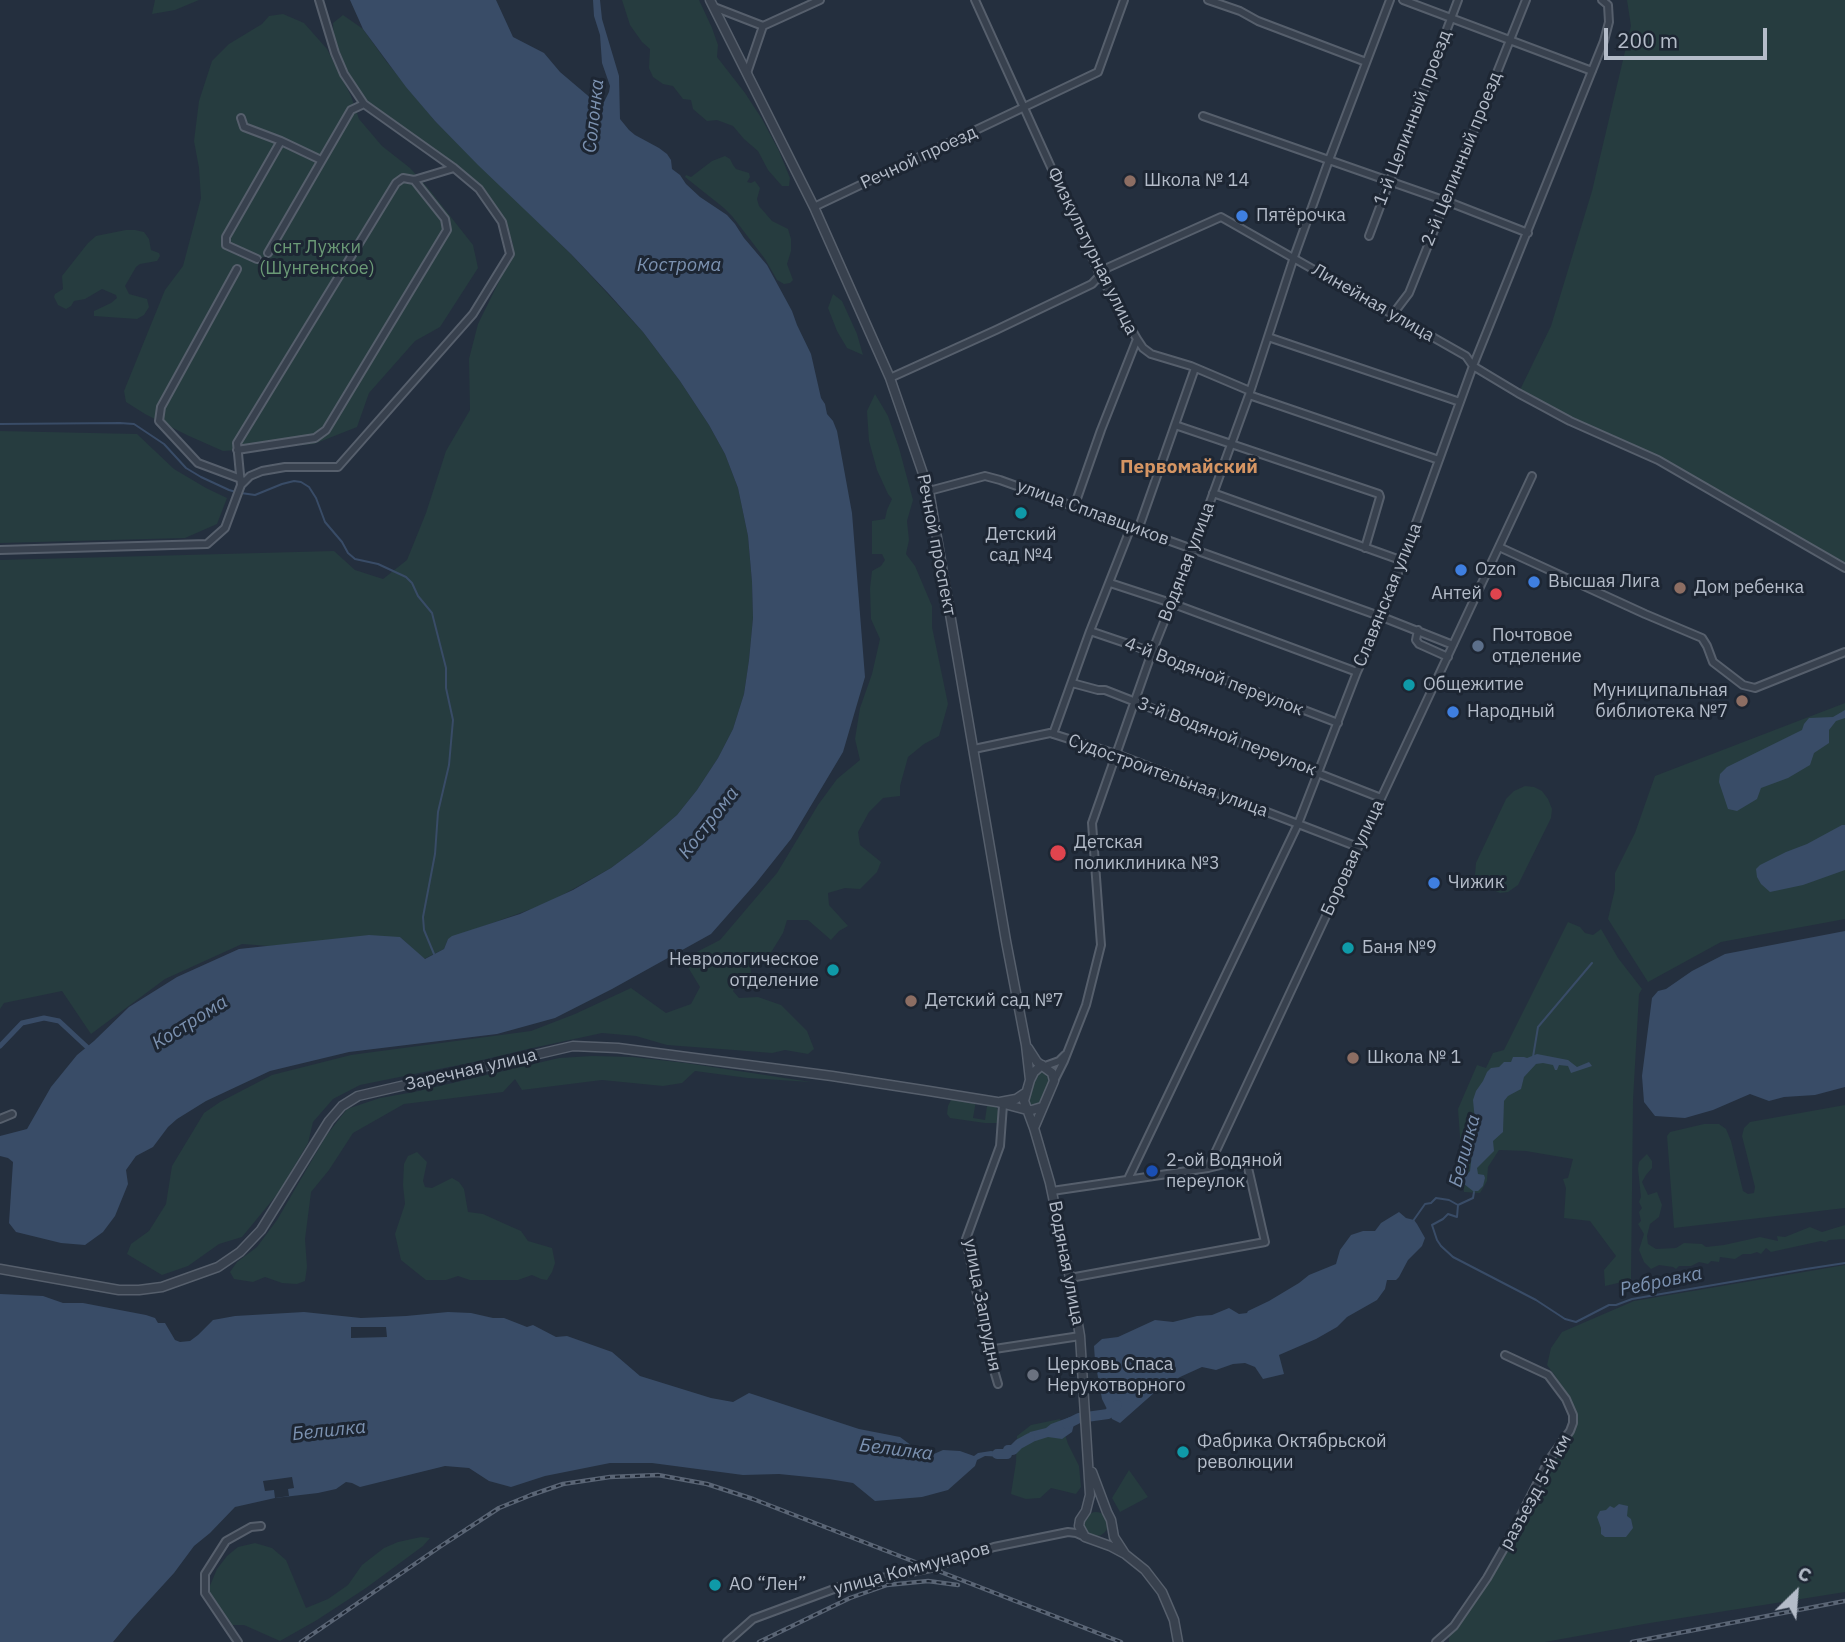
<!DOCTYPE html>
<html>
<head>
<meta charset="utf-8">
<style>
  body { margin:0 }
  #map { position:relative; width:1845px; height:1642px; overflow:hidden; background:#242f3e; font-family:"IBM Plex Sans",sans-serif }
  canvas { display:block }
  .north { position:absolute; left:1761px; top:1558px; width:70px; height:70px; -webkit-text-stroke:5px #1d2633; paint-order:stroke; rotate:25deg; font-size:19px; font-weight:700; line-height:28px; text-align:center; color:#b4bcc9 }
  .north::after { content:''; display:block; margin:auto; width:24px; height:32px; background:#b4bcc9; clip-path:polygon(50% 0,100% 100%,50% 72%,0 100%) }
  .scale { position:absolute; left:1604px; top:28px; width:163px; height:32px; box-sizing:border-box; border:4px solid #b4bcc9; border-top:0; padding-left:9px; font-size:21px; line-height:24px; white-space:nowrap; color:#b4bcc9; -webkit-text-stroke:5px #1d2633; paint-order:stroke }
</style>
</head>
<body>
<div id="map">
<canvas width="1845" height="1642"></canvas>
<div class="north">С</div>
<div class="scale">200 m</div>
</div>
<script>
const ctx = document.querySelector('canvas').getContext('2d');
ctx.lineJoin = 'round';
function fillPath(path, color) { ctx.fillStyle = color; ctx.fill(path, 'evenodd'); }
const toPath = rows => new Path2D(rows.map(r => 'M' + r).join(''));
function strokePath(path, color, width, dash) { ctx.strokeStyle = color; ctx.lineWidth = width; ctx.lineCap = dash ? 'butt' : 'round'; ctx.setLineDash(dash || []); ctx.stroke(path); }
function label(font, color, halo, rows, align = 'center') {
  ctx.font = font + ' "IBM Plex Sans",sans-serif'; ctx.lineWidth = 6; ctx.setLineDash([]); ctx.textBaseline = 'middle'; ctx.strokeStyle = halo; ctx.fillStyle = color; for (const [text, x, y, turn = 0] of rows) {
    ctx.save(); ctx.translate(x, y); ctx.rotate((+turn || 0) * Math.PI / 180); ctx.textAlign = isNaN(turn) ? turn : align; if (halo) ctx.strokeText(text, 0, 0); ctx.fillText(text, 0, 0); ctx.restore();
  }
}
const green = toPath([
  [155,0,199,0,175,10,152,14],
  [622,0,699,0,712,28,718,45,717,57,745,93,762,119,779,151,790,178,789,186,782,186,768,170,758,151,744,139,733,126,717,120,707,121,693,109,691,100,683,99,673,86,663,84,653,77,649,68,650,49,642,42,630,25],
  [1627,0,1845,0,1845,568,1658,460,1518,394,1551,326,1592,191,1631,26],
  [283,14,304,23,327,49,351,96,359,119,382,146,410,168,428,188,473,245,478,268,440,327,415,341,369,393,357,427,314,444,223,451,189,436,145,414,126,402,124,391,165,290,183,266,201,198,199,168,194,141,199,101,212,61,229,44,262,24,269,16],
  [343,15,363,29,386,61,435,121,571,254,643,332,680,381,709,425,725,454,738,488,748,536,752,582,753,618,749,660,744,694,733,729,718,758,697,790,677,815,642,845,611,868,548,903,448,939,444,949,424,959,400,937,269,946,242,944,165,979,91,1034,62,991,4,1003,0,1009,0,560,334,551,355,570,383,579,407,560,426,513,446,451,470,410,469,359,478,324,511,257,513,244,504,219,481,187,461,170,431,147,366,101,349,74,334,38,333,23],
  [725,156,730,159,733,165,736,169,749,173,750,177,747,182,751,183,755,181,760,188,757,199,759,206,772,221,788,229,791,239,791,251,787,264,793,280,790,283,784,284,777,280,765,259,732,216,724,208,685,177,686,175,691,177,712,161],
  [126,230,135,230,144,232,149,239,151,250,159,253,160,256,157,261,140,264,136,267,125,286,129,294,147,299,149,307,144,315,137,319,94,316,94,311,111,303,117,298,116,295,102,289,85,299,74,301,71,306,66,309,58,305,54,297,55,294,63,289,62,276,88,243,96,236],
  [833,294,842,301,857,334,863,355,847,348,837,331,828,308],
  [875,394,888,416,899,448,913,500,907,521,909,540,906,554,915,566,932,606,932,627,948,704,939,736,924,744,908,757,900,786,900,796,883,798,869,812,858,832,860,845,881,862,877,872,860,889,845,888,828,893,829,905,848,926,839,931,831,940,808,920,787,920,783,933,767,959,750,961,751,973,741,978,733,991,739,998,758,997,781,1005,807,1031,814,1049,808,1054,785,1050,772,1053,734,1050,667,1045,636,1036,602,1033,528,1049,474,1062,360,1085,333,1099,313,1122,308,1143,279,1192,242,1237,219,1244,188,1266,162,1275,127,1254,131,1244,149,1231,166,1204,172,1166,204,1113,220,1102,272,1075,351,1055,531,1031,575,1014,631,988,666,1013,691,1004,700,987,683,959,720,940,777,873,818,805,837,779,860,760,855,739,860,708,872,674,880,639,871,619,870,588,872,571,881,566,885,560,882,554,872,554,872,521,885,519,887,510,892,499,888,494,877,470,869,441,867,411],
  [0,431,137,434,174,469,206,488,227,498,217,524,185,538,0,543],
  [1845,703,1845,919,1721,942,1648,982,1608,919,1615,889,1615,873,1635,833,1655,776],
  [1525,786,1534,787,1542,791,1548,799,1552,809,1551,818,1518,885,1508,892,1500,893,1484,886,1478,881,1475,875,1476,863,1506,799,1514,791],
  [1568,922,1580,927,1585,933,1593,935,1601,929,1618,958,1642,989,1639,994,1633,1100,1631,1280,1605,1286,1604,1270,1616,1256,1590,1221,1564,1218,1566,1188,1563,1179,1568,1178,1573,1159,1526,1151,1499,1150,1488,1167,1487,1181,1480,1193,1464,1192,1458,1109,1477,1065,1486,1068,1493,1053,1504,1050],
  [592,1056,633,1057,686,1063,811,1082,748,1078,695,1071,682,1083,663,1086,602,1080,522,1090,515,1079,503,1092,404,1104,353,1133,329,1170,311,1192,305,1239,307,1267,305,1281,297,1284,282,1283,265,1277,253,1282,234,1279,230,1272,237,1262,257,1247,277,1220,326,1136,347,1109,380,1098,414,1092,559,1058],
  [1045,1070,1051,1078,1039,1104,1031,1106,1026,1098,1038,1072],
  [955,1098,976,1101,973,1118,985,1120,987,1106,996,1106,998,1111,998,1121,997,1123,985,1123,950,1118,947,1114,948,1106,951,1100],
  [1845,1105,1845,1208,1674,1228,1667,1136,1670,1132,1704,1124,1719,1124,1726,1129,1731,1141,1743,1191,1748,1194,1754,1193,1755,1187,1742,1136,1744,1128,1750,1122],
  [417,1152,427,1162,423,1181,425,1187,432,1188,452,1178,459,1182,464,1189,468,1212,483,1214,505,1224,521,1231,528,1241,552,1248,555,1263,552,1272,547,1280,541,1279,532,1275,518,1280,470,1280,458,1276,446,1280,426,1280,401,1260,395,1234,405,1204,403,1185,404,1164,408,1156],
  [1647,1154,1652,1161,1652,1168,1646,1175,1642,1182,1648,1195,1657,1192,1662,1205,1659,1217,1650,1224,1647,1236,1648,1244,1656,1249,1676,1248,1684,1243,1702,1244,1706,1247,1724,1245,1760,1237,1778,1241,1777,1236,1785,1237,1810,1227,1822,1232,1845,1225,1845,1239,1829,1240,1826,1242,1821,1241,1771,1252,1766,1248,1761,1254,1757,1252,1751,1254,1743,1254,1735,1259,1720,1257,1719,1262,1711,1261,1708,1264,1699,1262,1691,1266,1679,1266,1676,1269,1673,1267,1659,1265,1651,1269,1644,1262,1639,1250,1644,1234,1638,1224,1641,1221,1639,1212,1642,1208,1639,1202,1641,1197,1638,1169,1639,1162],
  [1845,1265,1845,1592,1650,1623,1545,1642,1449,1642,1449,1635,1495,1569,1576,1418,1556,1377,1547,1365,1551,1348,1562,1332,1634,1301],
  [1060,1419,1068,1444,1079,1466,1081,1487,1076,1494,1051,1488,1040,1498,1026,1499,1011,1494,1016,1462,1017,1436,1031,1425],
  [1129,1470,1148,1497,1120,1512,1112,1498],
  '1084 1524a12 12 0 1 1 24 0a12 12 0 1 1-24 0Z',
  [421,1537,430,1538,423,1546,366,1588,317,1620,280,1641,244,1625,229,1625,213,1607,209,1588,217,1569,227,1556,238,1547,255,1543,272,1548,286,1560,306,1608,328,1599,348,1585,362,1565,384,1548,398,1542]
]);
const water = toPath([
  [350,0,496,0,513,37,544,53,560,72,593,100,604,102,609,92,610,86,602,63,600,35,594,16,593,0,600,0,602,19,619,76,620,119,629,130,635,135,659,148,667,154,671,160,672,169,680,175,686,184,700,197,727,215,735,224,744,238,767,265,792,311,797,325,811,354,821,398,825,404,827,414,833,421,837,431,852,513,865,677,843,752,791,839,756,883,711,934,612,989,555,1018,497,1034,349,1052,270,1071,206,1101,177,1119,168,1127,153,1147,136,1156,126,1170,128,1184,115,1216,103,1232,85,1245,61,1243,16,1232,9,1223,13,1162,8,1158,0,1156,0,1136,27,1129,51,1087,77,1055,94,1041,129,1007,177,977,239,949,369,935,400,937,425,959,444,949,448,939,452,936,520,914,573,890,611,868,642,845,677,815,697,790,718,758,733,729,744,694,749,660,753,618,752,582,748,536,738,488,725,454,709,425,680,381,643,332,609,294,571,254,478,165,435,121,406,87,363,29],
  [1845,710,1845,718,1836,721,1829,730,1829,743,1814,753,1810,765,1788,778,1761,788,1757,799,1737,811,1728,809,1719,782,1720,774,1727,767,1802,730,1804,724,1809,718,1833,717],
  [1842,825,1845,825,1845,870,1803,885,1770,892,1761,884,1757,877,1756,869,1760,865,1786,852,1807,844],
  [1845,931,1845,1087,1815,1095,1784,1097,1769,1101,1750,1094,1713,1110,1685,1118,1655,1116,1644,1102,1642,1076,1652,998,1658,991,1666,989,1692,971,1725,954],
  [1537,1054,1568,1060,1577,1067,1589,1062,1592,1066,1571,1073,1568,1066,1559,1065,1557,1070,1555,1070,1553,1065,1543,1063,1536,1064,1524,1077,1521,1089,1508,1096,1504,1101,1503,1132,1493,1141,1494,1151,1477,1168,1478,1174,1484,1175,1485,1178,1483,1186,1478,1191,1473,1191,1464,1184,1464,1178,1470,1171,1472,1154,1464,1133,1466,1129,1472,1125,1475,1121,1473,1100,1476,1091,1483,1081,1487,1072,1491,1068,1499,1067,1504,1062,1511,1062,1513,1057,1524,1057,1527,1058],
  [1399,1212,1406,1218,1414,1220,1417,1224,1425,1238,1422,1246,1408,1260,1399,1277,1396,1280,1387,1280,1385,1289,1377,1300,1347,1317,1337,1327,1316,1339,1279,1355,1284,1374,1263,1379,1255,1367,1245,1363,1233,1364,1216,1370,1202,1367,1180,1377,1155,1392,1120,1423,1112,1419,1102,1399,1095,1361,1094,1346,1102,1339,1118,1337,1155,1320,1173,1322,1197,1316,1212,1315,1229,1308,1239,1314,1247,1313,1248,1311,1269,1301,1299,1283,1309,1275,1336,1264,1340,1250,1351,1235,1363,1231,1375,1231,1381,1223],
  [0,1294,43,1296,63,1303,83,1303,146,1315,155,1318,158,1323,165,1323,175,1340,180,1342,190,1341,198,1335,213,1320,235,1316,304,1312,361,1318,406,1316,448,1312,471,1313,493,1318,504,1318,527,1327,533,1325,556,1337,567,1336,612,1352,640,1376,711,1398,733,1402,749,1393,859,1429,900,1437,927,1457,943,1450,960,1451,974,1456,978,1453,991,1451,1007,1454,1004,1457,985,1456,977,1460,975,1466,948,1490,922,1497,875,1501,853,1483,829,1479,779,1474,743,1475,652,1463,610,1463,545,1476,511,1487,489,1481,469,1468,445,1466,360,1487,352,1483,346,1482,336,1489,318,1493,275,1498,235,1507,210,1533,194,1546,174,1573,132,1619,113,1642,0,1642],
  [1070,1417,1078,1417,1079,1418,1074,1424,1072,1432,1062,1439,1048,1437,1029,1443,1019,1444,1030,1432,1046,1428,1051,1424],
  [1619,1504,1628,1506,1627,1516,1631,1519,1633,1528,1626,1537,1605,1537,1601,1534,1601,1528,1597,1517,1600,1511,1606,1510,1610,1506,1614,1508]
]);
const pier = toPath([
  [351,1327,386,1327,387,1337,351,1338],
  [292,1477,294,1488,288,1489,289,1496,275,1498,274,1490,265,1491,263,1481]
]);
const stream = toPath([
  [0,424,120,423,134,424,164,444,186,468,201,477,229,490,236,492],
  [241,493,255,495,282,484,294,481,301,482,309,487,316,498,325,522,342,542,348,553,355,559,378,564,406,577,412,583,418,596,432,613,446,668,446,688,453,720,449,765,438,812,435,854,423,917,424,930,434,954],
  [1533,1057,1538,1027,1592,963],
  [1458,1205,1457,1217,1448,1214,1443,1219,1432,1225,1437,1240,1441,1246,1453,1257,1536,1300,1565,1319,1576,1322,1609,1305,1616,1305,1632,1299,1806,1269,1845,1263],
  [1413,1221,1425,1204,1431,1203,1436,1198,1449,1200,1458,1205,1473,1198,1474,1192]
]);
const canal = toPath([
  [0,1046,22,1023,44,1018,59,1021,87,1047]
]);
const river = toPath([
  [1067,1424,1079,1418,1108,1414,1117,1405],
  [997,1454,1007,1454,1008,1450,1013,1450,1019,1444,1030,1438]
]);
const minor = toPath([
  [975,0,1100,275,1137,339,1101,430,1074,507],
  [1208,0,1240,11,1258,21,1366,62],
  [1403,0,1592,71],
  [714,7,763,26],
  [763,26,820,0],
  [747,73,763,26],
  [1203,116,1446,201,1528,233],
  [241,118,244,127,281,141],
  [814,207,1098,72,1124,0],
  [1369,236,1458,0],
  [268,253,351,110,364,104],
  [257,259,226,245,226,237,281,141,321,160],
  [237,269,161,407,159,421,198,463,241,479],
  [1393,314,1409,293,1526,0],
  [1268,337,1460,402],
  [1137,339,1143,348,1151,354,1191,366,1250,391],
  [890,378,996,330,1092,284,1107,268,1221,217,1466,356,1473,366,1518,393,1570,421,1658,460,1845,568],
  [1249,395,1439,460],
  [1175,425,1379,494,1380,497,1365,548],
  [237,450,315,438,326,430,447,230,445,219,414,180],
  [241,485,250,476,262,471,285,467,338,467,473,314,510,254,502,222,479,189,454,168,364,104,344,74,335,53,319,0],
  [929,491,985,476,1000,480,1382,617,1453,645],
  [1213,493,1403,561],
  [1138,530,1195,368],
  [1499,547,1645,614,1702,638,1707,646,1713,662,1743,685,1755,688,1845,652],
  [0,550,207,544,225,528,241,485,237,443,396,183,403,178,414,180,454,168],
  [1110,583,1171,603,1357,672],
  [1418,630,1416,640,1419,644,1448,657],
  [1090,631,1152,652,1338,723],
  [1072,683,1098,690,1105,690,1381,798],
  [1053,734,1090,631,1131,527],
  [974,749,1050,733,1116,754,1358,847],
  [1045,1066,1059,1061,1065,1055],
  [1054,1081,1064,1061,1086,1005,1101,945,1092,823,1152,652,1193,549,1249,395,1294,257,1329,160,1390,0],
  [0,1119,12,1114],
  [1208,1168,1532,476],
  [1128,1179,1298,824,1357,672,1382,617,1473,366,1604,41,1609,22,1608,5,1602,0],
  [1052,1191,1208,1168,1246,1159,1265,1242,1070,1278],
  [988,1350,1080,1336],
  [998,1384,988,1350,966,1239,1000,1146,1003,1105],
  [238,1642,205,1593,205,1574,226,1541,251,1527,261,1526],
  [727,1642,753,1619,842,1586,931,1568,994,1547,1068,1532,1076,1533,1085,1537],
  [1436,1642,1454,1626,1487,1578,1507,1543,1549,1460,1570,1431,1573,1423,1573,1415,1566,1399,1548,1375,1505,1355]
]);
const tertiary = toPath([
  [710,0,814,207,890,378,929,491,1006,941,1026,1045,1030,1080],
  [1028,1048,1037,1062,1052,1073,1054,1081,1034,1128],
  [1042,1065,1034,1072,1030,1080,1024,1101,1034,1128,1050,1183,1070,1278,1080,1336,1090,1495,1086,1511,1080,1520,1079,1526,1085,1537,1110,1546,1125,1554],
  [1000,1102,1016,1099,1025,1093],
  [0,1269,119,1290,139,1290,162,1287,218,1267,240,1252,261,1230,329,1121,342,1106,358,1096,573,1046,618,1048,832,1076,929,1091,997,1102,1027,1110,1032,1110,1042,1107],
  [1092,1472,1107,1512,1111,1520,1114,1537,1125,1554,1145,1570,1162,1592,1174,1620,1178,1642]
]);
const rail = toPath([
  [301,1642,441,1546,499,1508,531,1495,563,1484,610,1477,658,1475,707,1484,753,1499,1121,1642],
  [759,1642,850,1598,887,1585,928,1581,958,1585],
  [1632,1642,1845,1601]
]);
const markers = [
  [1130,181,7,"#8d6e63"],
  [1242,216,7,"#3f7fe0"],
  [1021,513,7,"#0f9aa8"],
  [1461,570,7,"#3f7fe0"],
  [1534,582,7,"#3f7fe0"],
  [1680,588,7,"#8d6e63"],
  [1496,594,7,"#e0444e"],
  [1478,646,7,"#5c6f8a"],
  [1409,685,7,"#0f9aa8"],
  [1742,701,7,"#8d6e63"],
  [1453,712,7,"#3f7fe0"],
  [1058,853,9,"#e0444e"],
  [1434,883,7,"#3f7fe0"],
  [1348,948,7,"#0f9aa8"],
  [833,970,7,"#0f9aa8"],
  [911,1001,7,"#8d6e63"],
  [1353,1058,7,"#8d6e63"],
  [1152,1171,7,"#1a4fb4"],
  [1033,1375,7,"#6b7280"],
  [1183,1452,7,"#0f9aa8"],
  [715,1585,7,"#0f9aa8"]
];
const streetNames = [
  ["1-й Целинный проезд",1413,118,-69],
  ["Речной проезд",919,158,-25],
  ["2-й Целинный проезд",1462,159,-68],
  ["Физкультурная улица",1092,251,64],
  ["Линейная улица",1373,303,30],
  ["улица Сплавщиков",1093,513,20],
  ["Речной проспект",936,545,79],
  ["Водяная улица",1187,562,-69],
  ["Славянская улица",1388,595,-68],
  ["4-й Водяной переулок",1214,677,21],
  ["3-й Водяной переулок",1227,737,21],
  ["Судостроительная улица",1168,776,20],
  ["Боровая улица",1353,858,-65],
  ["Заречная улица",471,1070,-13],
  ["Водяная улица",1066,1263,79],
  ["улица Запрудня",982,1305,79],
  ["разъезд 5-й км",1536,1492,-61],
  ["улица Коммунаров",912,1569,-15]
];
const poiNames = [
  ["Школа № 14",1144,181],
  ["Пятёрочка",1256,216],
  ["Детский",1021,535,"center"],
  ["сад №4",1021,556,"center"],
  ["Ozon",1475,570],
  ["Высшая Лига",1548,582],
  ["Дом ребенка",1694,588],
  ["Антей",1482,594,"right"],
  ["Почтовое",1492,636],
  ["отделение",1492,657],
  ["Общежитие",1423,685],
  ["Муниципальная",1728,691,"right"],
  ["библиотека №7",1728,712,"right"],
  ["Народный",1467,712],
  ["Детская",1074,843],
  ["поликлиника №3",1074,864],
  ["Чижик",1448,883],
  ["Баня №9",1362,948],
  ["Неврологическое",819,960,"right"],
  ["отделение",819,981,"right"],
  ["Детский сад №7",925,1001],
  ["Школа № 1",1367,1058],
  ["2-ой Водяной",1166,1161],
  ["переулок",1166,1182],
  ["Церковь Спаса",1047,1365],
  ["Нерукотворного",1047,1386],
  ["Фабрика Октябрьской",1197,1442],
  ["революции",1197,1463],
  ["АО “Лен”",729,1585]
];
const parkNames = [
  ["снт Лужки",317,248],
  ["(Шунгенское)",317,269]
];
const waterNames = [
  ["Солонка",594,116,-84],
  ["Кострома",679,266],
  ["Кострома",709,823,-52],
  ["Кострома",190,1023,-32],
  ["Белилка",1465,1151,-75],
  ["Ребровка",1661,1282,-12],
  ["Белилка",329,1431,-6],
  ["Белилка",896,1450,7]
];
const neighbourhoodNames = [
  ["Первомайский",1189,468]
];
fillPath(green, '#263c3f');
fillPath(water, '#394c67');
fillPath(pier, '#242f3e');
strokePath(stream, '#394c67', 2);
strokePath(canal, '#394c67', 5);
strokePath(river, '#394c67', 10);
strokePath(minor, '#565f6c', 10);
strokePath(tertiary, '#565f6c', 11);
strokePath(minor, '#38414e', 6);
strokePath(tertiary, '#38414e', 8);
strokePath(rail, '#5a6575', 4.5);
strokePath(rail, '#1d2633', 2, [5]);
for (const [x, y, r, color] of markers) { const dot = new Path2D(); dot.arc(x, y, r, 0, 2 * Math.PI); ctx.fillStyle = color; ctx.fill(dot); strokePath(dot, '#1d2633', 2.5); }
label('18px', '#b4bcc9', '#1d2633', streetNames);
label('18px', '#b4bcc9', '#1d2633', poiNames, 'left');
label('18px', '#6b9a76', '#1d2633', parkNames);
label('italic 19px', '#7c92b1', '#1d2633', waterNames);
label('bold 19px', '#d59563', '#1d2633', neighbourhoodNames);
</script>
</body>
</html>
